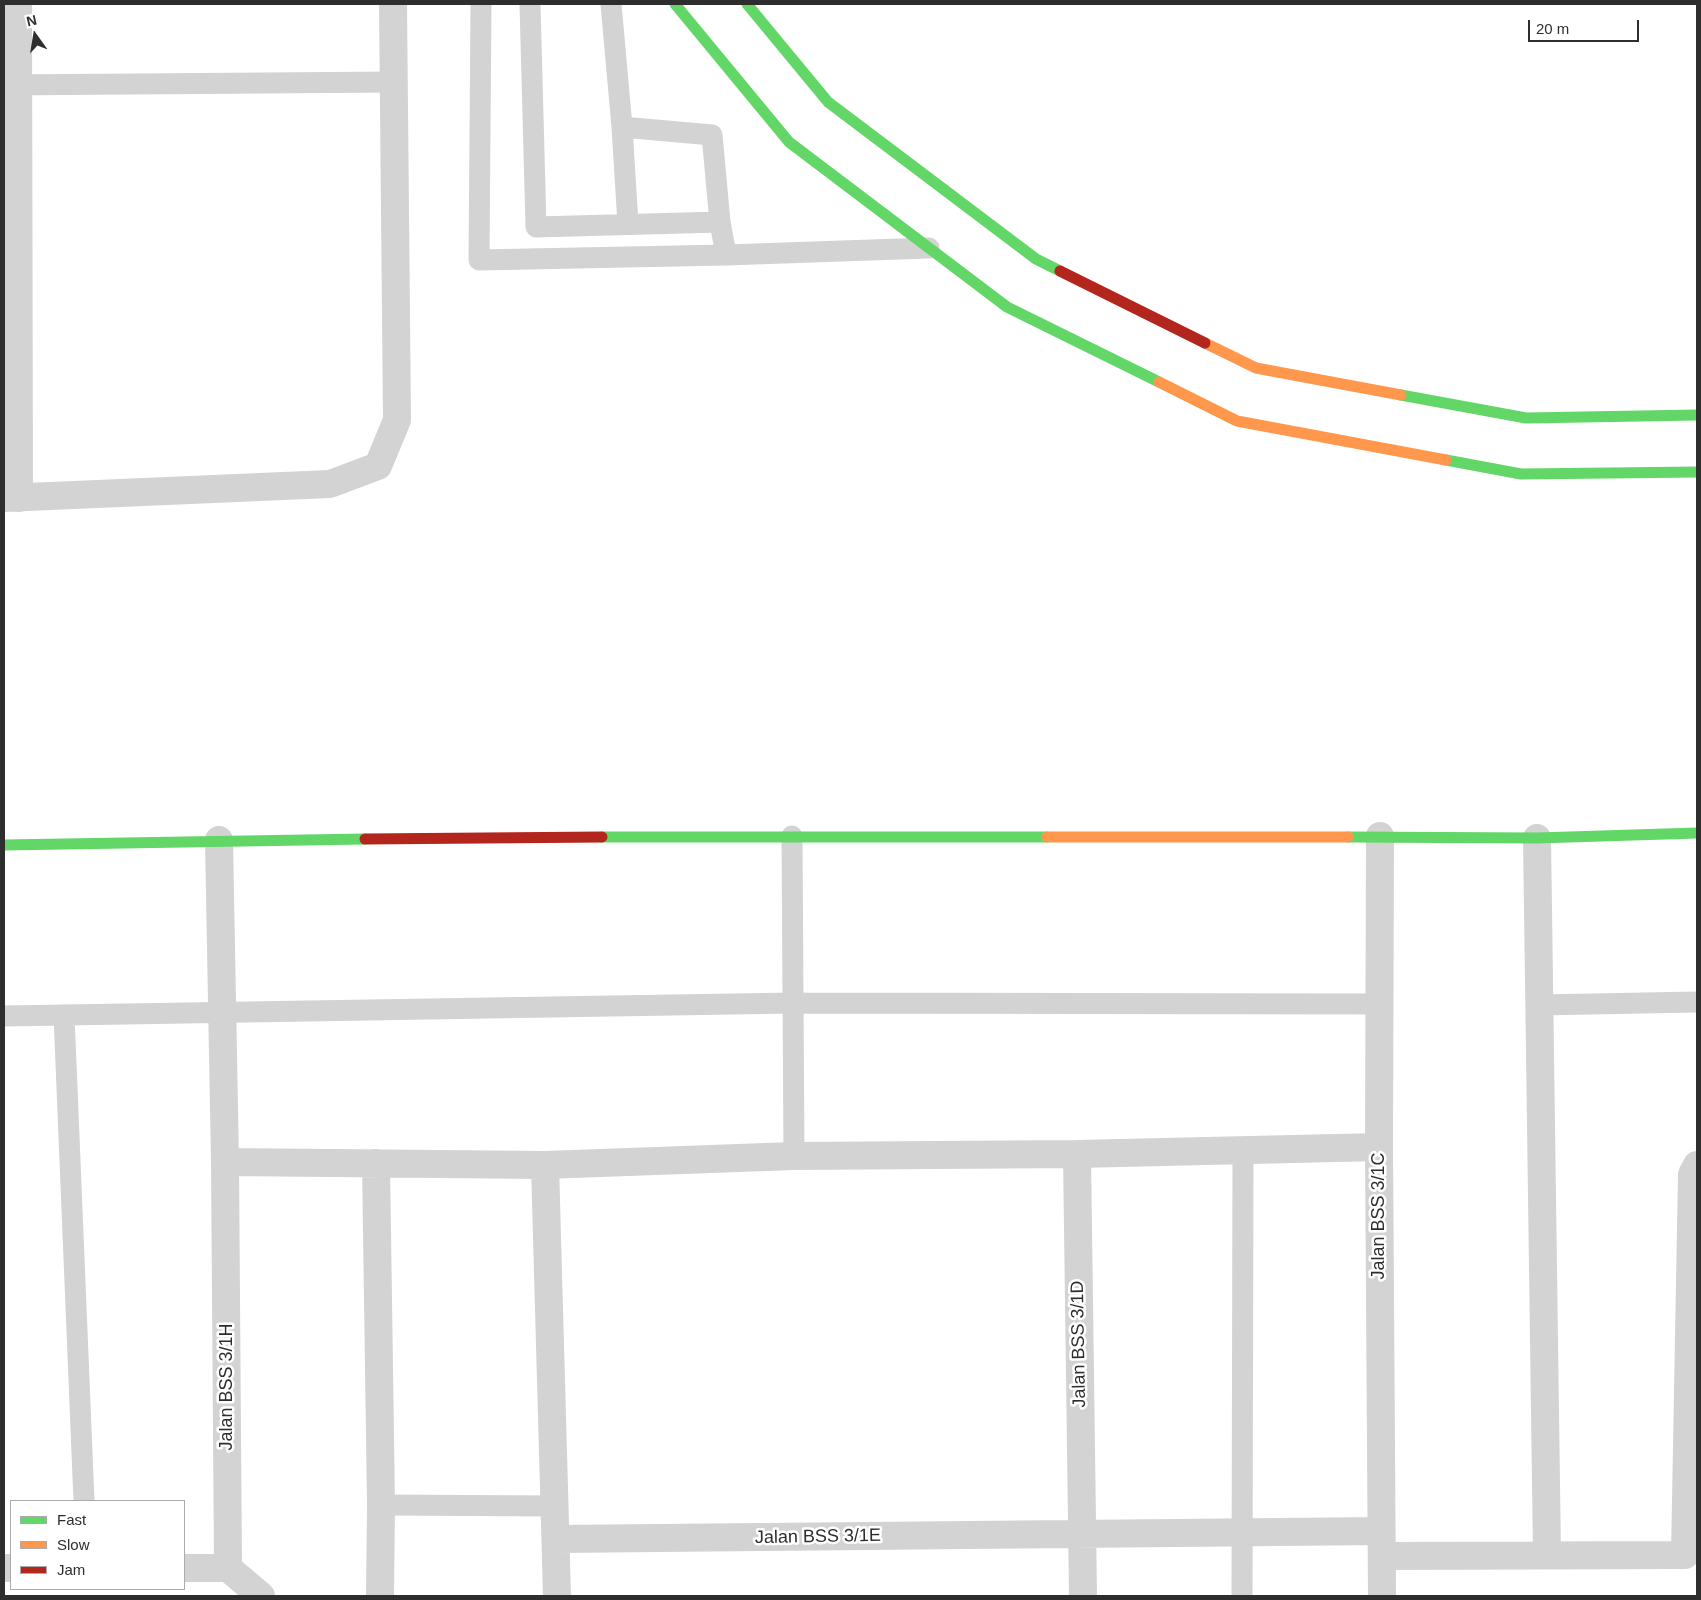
<!DOCTYPE html>
<html>
<head>
<meta charset="utf-8">
<style>
  body { margin:0 }
  #map { position:relative; width:1701px; height:1600px; overflow:hidden; background:#fff; font-family:Arial,sans-serif }
  canvas { display:block }
  .frame { position:absolute; inset:0; border:5px solid #2e2e2e; pointer-events:none }
  .legend { position:absolute; left:10px; top:1500px; width:175px; height:90px; box-sizing:border-box; background:#fff; border:1px solid #ababab; margin:0; padding:6px 9px; list-style:none; font-size:15px; color:#2e2e2e }
  .legend li { display:flex; align-items:center; gap:10px; height:25px }
  .legend b { width:25px; border:1px solid #ababab }
  .north { position:absolute; left:10px; top:10px; width:50px; height:50px; -webkit-text-stroke:4px #fff; paint-order:stroke; rotate:347deg; font-size:14px; font-weight:700; line-height:20px; text-align:center; color:#2e2e2e }
  .north::after { content:''; display:block; margin:auto; width:18px; height:22px; background:#2e2e2e; clip-path:polygon(50% 0,100% 100%,50% 72%,0 100%) }
  .scale { position:absolute; left:1528px; top:20px; width:111px; height:22px; box-sizing:border-box; border:2px solid #2e2e2e; border-top:0; padding-left:6px; font-size:15px; line-height:18px; white-space:nowrap; color:#2e2e2e; -webkit-text-stroke:4px #fff; paint-order:stroke }
</style>
</head>
<body>
<div id="map">
<canvas width="1701" height="1600"></canvas>
<div class="frame"></div>
<ul class="legend">
<li><b style="height:6px;background:#63d668"></b>Fast</li>
<li><b style="height:6px;background:#ff974d"></b>Slow</li>
<li><b style="height:6px;background:#b3261e"></b>Jam</li>
</ul>
<div class="north">N</div>
<div class="scale">20 m</div>
</div>
<script>
const ctx = document.querySelector('canvas').getContext('2d');
ctx.lineJoin = 'round';
const toPath = rows => new Path2D(rows.map(r => 'M' + r).join(''));
function strokePath(path, color, width, dash) { ctx.strokeStyle = color; ctx.lineWidth = width; ctx.lineCap = dash ? 'butt' : 'round'; ctx.setLineDash(dash || []); ctx.stroke(path); }
function label(font, color, halo, rows, align = 'center') {
  ctx.font = font + ' Arial,sans-serif'; ctx.lineWidth = 5; ctx.setLineDash([]); ctx.textBaseline = 'middle'; ctx.strokeStyle = halo; ctx.fillStyle = color; for (const [text, x, y, turn = 0] of rows) {
    ctx.save(); ctx.translate(x, y); ctx.rotate((+turn || 0) * Math.PI / 180); ctx.textAlign = isNaN(turn) ? turn : align; if (halo) ctx.strokeText(text, 0, 0); ctx.fillText(text, 0, 0); ctx.restore();
  }
}
const lane = toPath([
  [481,4,479,260,726,255,929,248],
  [530,4,536,227,720,222],
  [611,4,622,127,712,135,720,222,726,255],
  [4,85,394,82],
  [622,127,628,224],
  [792,836,794,1156],
  [1538,1005,1697,1002],
  [64,1015,84,1501],
  [4,1016,794,1003,1380,1004],
  [381,1505,554,1506],
  [1242,1596,1243,1150]
]);
const street = toPath([
  [18,4,19,498],
  [4,498,330,484,378,466,397,420,393,4],
  [1380,836,1379,1147,1382,1596],
  [1537,838,1547,1555],
  [219,840,225,1162,545,1165,794,1156,1077,1154,1379,1147],
  [1077,1154,1083,1596],
  [376,1163,381,1505,380,1596],
  [545,1165,557,1596],
  [556,1539,1381,1531],
  [1382,1556,1685,1555,1692,1174,1697,1165],
  [4,1568,11,1568],
  [184,1568,228,1568,225,1162],
  [228,1568,261,1596]
]);
const fast = toPath([
  [675,4,789,142,1007,307,1159,382],
  [747,4,828,102,1036,259,1060,271],
  [1401,395,1526,418,1697,415],
  [1446,460,1521,474,1697,472],
  [602,837,1047,837],
  [1348,837,1537,838,1697,833],
  [4,845,365,839]
]);
const slow = toPath([
  [1205,343,1256,368,1401,395],
  [1159,382,1237,421,1446,460],
  [1047,837,1348,837]
]);
const jam = toPath([
  [1060,271,1205,343],
  [365,839,602,837]
]);
const streetNames = [
  ["Jalan BSS 3/1C",1379,1216,-90],
  ["Jalan BSS 3/1D",1079,1344,-91],
  ["Jalan BSS 3/1H",227,1387,-90],
  ["Jalan BSS 3/1E",818,1537,-1]
];
strokePath(lane, '#d3d3d3', 21);
strokePath(street, '#d3d3d3', 28);
strokePath(fast, '#63d668', 11);
strokePath(slow, '#ff974d', 11);
strokePath(jam, '#b3261e', 11);
label('18px', '#2e2e2e', '#fff', streetNames);
</script>
</body>
</html>
